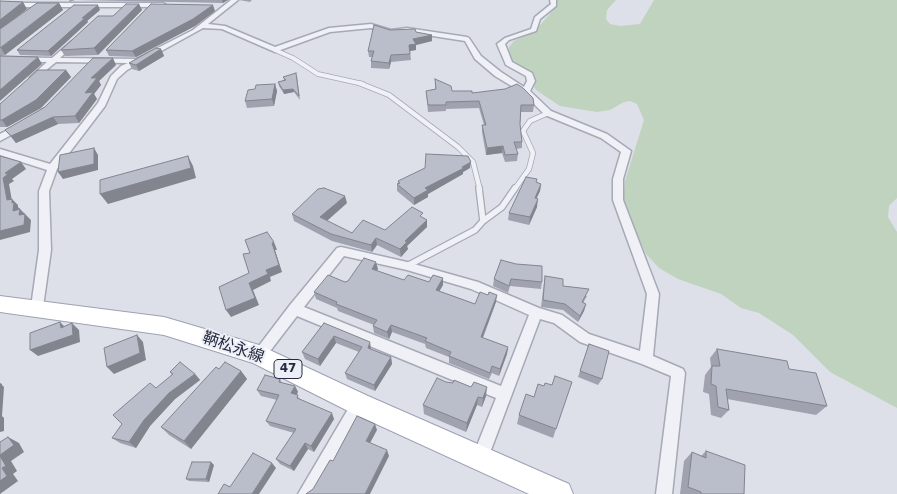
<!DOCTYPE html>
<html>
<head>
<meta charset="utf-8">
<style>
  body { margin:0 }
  canvas { display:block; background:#dde0e8 }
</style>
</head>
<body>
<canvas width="897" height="494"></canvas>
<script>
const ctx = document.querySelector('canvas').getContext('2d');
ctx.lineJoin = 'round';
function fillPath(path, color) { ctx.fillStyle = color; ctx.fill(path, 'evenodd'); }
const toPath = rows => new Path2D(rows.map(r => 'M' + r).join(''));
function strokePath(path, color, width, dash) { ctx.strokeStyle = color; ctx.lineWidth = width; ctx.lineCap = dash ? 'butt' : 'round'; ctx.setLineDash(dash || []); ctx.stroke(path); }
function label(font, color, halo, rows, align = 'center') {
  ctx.font = font + ' "DejaVu Sans","Noto Sans JP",sans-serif'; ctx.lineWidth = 4; ctx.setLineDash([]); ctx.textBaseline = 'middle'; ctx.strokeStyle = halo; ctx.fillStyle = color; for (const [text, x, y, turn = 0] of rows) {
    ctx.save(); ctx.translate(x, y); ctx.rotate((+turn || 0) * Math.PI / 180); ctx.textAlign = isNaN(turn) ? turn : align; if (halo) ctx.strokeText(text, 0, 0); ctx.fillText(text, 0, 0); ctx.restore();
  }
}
const green = toPath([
  [555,0,616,0,607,10,606,19,610,24,620,26,640,24,654,0,897,0,897,198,889,206,888,217,897,232,897,408,830,372,793,335,759,313,741,308,721,294,678,279,659,268,646,254,623,204,625,181,644,120,637,104,630,101,624,102,610,110,597,112,560,106,536,90,526,73,509,57,509,47,514,41,535,31,555,8]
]);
const serviceFar2 = toPath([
  [275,50,293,58,318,74,363,84]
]);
const serviceFar1 = toPath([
  [359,83,389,95,458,147,473,162,480,190],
  [514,190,529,169,533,153,523,131,530,121,548,113]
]);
const service = toPath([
  [483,221,502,207,515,188],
  [407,266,475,230,483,221,479,188]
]);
const minor = toPath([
  [231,0,238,0,208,24,225,26,275,47,329,28,371,24,391,30,407,28,467,37,469,38,481,56,501,72,524,87,527,81,526,76,506,65,497,44,505,38,531,29,535,17,551,4,550,0,556,0,556,6,540,19,536,31,509,40,505,44,512,62,532,73,535,81,530,91,551,111,607,134,631,151,623,179,623,200,659,294,653,356,683,369,685,373,672,494,656,494,671,376,642,364,580,342,554,323,540,319,488,458,485,463,480,466,475,463,472,458,496,398,297,316,264,359,259,361,254,359,252,355,290,305,337,248,341,247,407,262,478,282,539,308,562,315,589,334,640,351,647,294,613,200,613,179,621,152,601,138,545,115,523,93,495,76,475,59,465,41,407,32,391,34,371,28,330,32,275,52,222,29,203,28,127,70,117,79,105,106,57,169,49,191,51,250,43,307,41,311,37,312,33,311,31,307,39,250,39,191,47,170,0,155,0,149,50,164,98,103,111,76,121,66,128,63,56,62,33,81,30,81,30,77,47,62,0,61,0,57,52,58,72,41,76,43,60,58,136,59,193,30,231,0],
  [344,256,407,270,471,289,529,315,501,386,304,307,344,256],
  [0,3,163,3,166,5,163,7,0,7,0,3],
  [21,123,24,124,24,128,0,141,0,134,21,123],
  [359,397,364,399,366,404,364,409,315,494,298,494,354,399,359,397]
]);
const primary = toPath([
  [0,296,164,317,259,345,368,396,569,484,573,494,529,494,350,412,253,363,164,335,0,312,0,296]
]);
const wall = toPath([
  [69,0,228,0,223,3,75,0,70,2],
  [239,0,252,0,250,2],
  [0,1,27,9,12,20,59,3,63,10,5,55,0,56],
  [139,4,142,10,98,55,65,56,61,50,113,16],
  [100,10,87,21,88,22,51,56,20,55,17,50],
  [215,11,195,26,136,57,109,56,106,50],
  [390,30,416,32,432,41,416,45,416,50,410,51,411,60,391,62,389,69,371,68,371,61,372,57,369,57,368,51],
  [161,49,164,56,139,71,132,69,129,63],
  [116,65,99,81,101,85,94,94,97,99,79,123,58,124,16,143,5,130],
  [66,70,71,77,41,108,7,127,0,127,0,104],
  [297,76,300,100,294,92,284,94,279,86,278,82,284,80,283,77],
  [435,79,452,91,472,93,534,105,533,112,521,112,520,124,522,142,522,148,516,149,518,154,517,161,505,162,502,153,486,155,482,132,482,125,484,125,479,108,446,109,446,111,428,112,426,91,435,89],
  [275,84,277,91,274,106,247,108,245,101,255,89],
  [470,168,463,172,463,174,428,194,428,197,414,205,397,191,397,184,398,183,398,181],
  [536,182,541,184,540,191,536,199,537,207,529,225,508,220,509,213],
  [347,203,327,221,352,233,385,230,424,218,427,227,407,246,408,249,401,257,377,245,372,252,332,241,294,221,292,214],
  [501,260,542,282,541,289,510,286,508,293,493,286,494,279],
  [378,269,377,271,404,280,429,282,443,278,443,285,439,291,475,304,496,302,483,338,508,347,507,354,499,376,492,373,489,379,449,363,449,357,426,348,425,344,392,332,389,339,374,333,373,326,374,325,338,311,337,308,316,299,314,292,345,282],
  [545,276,563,286,587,296,583,303,586,304,584,311,578,322,563,310,541,307,544,283],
  [324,323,371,349,391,357,392,364,375,391,347,379,345,373,359,352,336,343,320,366,305,359,302,352],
  [589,344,602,379,598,385,578,377],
  [717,349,789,369,827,406,816,415,727,399,729,410,721,418,711,415,709,394,703,392,705,375,711,367,710,358],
  [219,369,241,371,247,379,191,449,169,435,161,427],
  [170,372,195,374,200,380,175,399,150,426,136,448,120,443,112,438,156,388,172,375],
  [555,376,556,429,553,438,517,424,519,415,534,397,544,386,552,385],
  [280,379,282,383,295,386,298,392,296,395,300,399,334,419,314,452,308,449,294,471,280,464,276,459,294,433,270,426,266,421,277,400,261,396,257,390],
  [486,396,482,407,477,405,466,432,424,414,423,405],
  [706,451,744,494,680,494,684,461,692,452,701,456],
  [214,465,209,482,189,481,186,479]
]);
const shadedWall = toPath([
  [222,0,228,0,223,3],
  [23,2,27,9,0,30,0,20],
  [59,3,63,10,5,55,1,48],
  [139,4,142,10,98,55,94,48],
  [98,5,100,10,87,21,88,22,51,56,48,51,82,18],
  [213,5,215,11,195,26,136,57,132,51],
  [432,35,432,41,416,45,416,50,409,51,409,45,413,39],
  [161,49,164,56,139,71,136,65],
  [391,55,391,62,389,69,389,63],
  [38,57,42,64,0,101,0,90],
  [113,58,116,65,99,81,101,85,94,94,97,99,79,123,75,116,91,78],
  [66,70,71,77,41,108,7,127,2,120],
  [275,84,277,91,274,106,272,99],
  [293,89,294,92,284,94,283,90],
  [53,117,58,124,16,143,11,136],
  [503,146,502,153,486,155,487,148],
  [94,148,98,155,98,170,63,179,58,172],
  [188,156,193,166,196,178,108,204,100,194],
  [21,162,26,169,12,179,14,181,9,184,12,201,12,199,18,205,18,207,31,220,30,232,0,240,0,231,13,211,7,200,3,178,5,173],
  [471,162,470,168,463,172,463,174,428,194,428,197,414,205,414,198,425,188],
  [541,184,540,191,533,206,535,198],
  [345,196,347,203,322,225,320,217],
  [538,199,537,207,529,225,530,217],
  [427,220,427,227,407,246,408,249,401,257,400,249,405,241],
  [376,238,377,245,372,252,371,245],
  [274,242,277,250,275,250,282,272,270,277,271,281,253,290,259,305,231,317,226,310,249,283,266,270,272,243],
  [376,262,378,269,373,276,372,269],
  [443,278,443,285,436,297,436,290],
  [497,295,496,302,480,344,481,337],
  [586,304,584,311,578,322,580,316],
  [60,322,67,329,61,328],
  [72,323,79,330,80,342,38,356,30,350],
  [391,325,392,332,389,339,387,332],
  [137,335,143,342,146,360,114,374,107,367],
  [334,336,336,343,320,366,318,359],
  [370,342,371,349,369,354,368,348],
  [508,347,507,354,499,376,500,369],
  [391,357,392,364,375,391,374,385],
  [241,371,247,379,191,449,184,441],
  [195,374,200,380,175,399,150,426,136,448,129,442,144,420,169,393],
  [0,383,2,384,2,385,4,387,2,416,4,418,4,431,0,432],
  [295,386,298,392,294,399,291,393],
  [487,387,486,396,482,407,483,398],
  [478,397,477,405,466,432,467,423],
  [332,413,334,419,314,452,311,446],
  [375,424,377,430,368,447,366,441],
  [8,437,19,443,24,452,11,461,17,471,13,474,18,481,0,494,0,481,2,468,0,455],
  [305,443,308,449,294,471,290,466],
  [387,450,389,456,370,494,365,494],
  [211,462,214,465,209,482,206,479],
  [272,463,276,468,259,494,252,494]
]);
const building = toPath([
  [0,1,23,2,0,20,0,1],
  [37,3,59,3,0,48,0,29,37,3],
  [126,4,139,4,94,48,61,50,98,16,113,16,126,4],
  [151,4,213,5,193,19,132,51,106,50,151,4],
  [74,5,98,5,82,18,85,18,48,51,17,50,74,5],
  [374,25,390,30,415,29,416,32,432,35,413,39,416,44,409,45,410,54,391,55,389,63,371,61,374,51,368,51,374,25],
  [156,48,161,49,136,65,129,63,156,48],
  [0,56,38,57,0,90,0,56],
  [93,58,113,58,91,78,97,78,85,93,93,92,75,116,53,117,11,136,5,130,45,107,93,58],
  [38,70,66,70,36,100,2,120,0,120,0,104,38,70],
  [296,73,299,96,293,89,283,90,278,82,286,80,283,77,296,73],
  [435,79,451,86,452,91,472,91,472,93,505,89,517,84,523,88,533,98,534,105,521,105,520,124,522,142,514,142,518,154,505,155,503,146,487,148,482,125,486,125,479,101,446,102,446,105,428,105,426,91,436,89,435,79],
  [275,84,272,99,245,101,248,90,255,89,256,85,275,84],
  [94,148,94,164,58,172,60,155,94,148],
  [426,154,468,156,471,162,462,167,464,168,425,188,428,190,414,198,397,184,400,183,398,181,425,168,426,154],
  [0,156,21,162,5,173,8,174,3,178,7,200,12,199,12,203,14,202,13,211,20,209,19,215,25,214,24,225,0,231,0,156],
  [188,156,191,168,100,194,100,180,188,156],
  [526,177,537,179,536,182,541,184,535,198,538,199,530,217,509,213,526,177],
  [324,188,345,196,320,217,352,233,363,220,385,230,412,207,423,213,420,216,427,220,405,241,407,242,400,249,376,238,371,245,331,234,292,214,318,189,324,188],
  [267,232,274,242,272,243,279,265,266,270,268,274,249,283,255,298,226,310,219,287,249,273,243,254,250,253,245,240,267,232],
  [364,258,376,262,372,269,404,280,408,275,429,282,433,275,443,278,436,290,475,304,480,292,488,295,489,292,497,295,481,337,508,347,500,369,492,366,490,373,449,356,451,352,425,341,427,338,391,325,387,332,373,326,377,320,336,304,337,302,314,292,328,275,345,282,348,281,364,258],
  [501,260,516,264,542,266,542,282,511,279,509,286,494,279,501,260],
  [545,276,563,279,563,286,589,289,582,302,586,304,580,316,565,304,543,300,545,276],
  [60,322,61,328,72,323,73,335,30,350,30,333,60,322],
  [324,323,370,342,368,348,391,357,374,385,345,373,362,347,334,336,318,359,302,352,324,323],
  [137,335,140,353,107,367,104,348,137,335],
  [589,344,609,351,602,379,580,371,589,344],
  [717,349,787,361,789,369,816,373,827,406,726,389,729,410,718,407,716,386,711,384,712,366,720,366,717,349],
  [180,362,195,374,169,393,144,420,129,442,112,438,122,424,113,415,150,383,156,388,173,374,170,372,180,362],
  [225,362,241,371,184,441,161,427,216,367,219,369,225,362],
  [265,375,280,379,279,382,295,386,291,393,298,395,297,398,332,413,311,446,305,443,290,466,276,459,296,429,266,421,279,395,257,390,265,375],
  [555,376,572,382,556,429,519,415,526,394,534,397,538,384,544,386,545,383,552,385,555,376],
  [437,378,446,382,453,383,454,380,471,387,474,382,487,387,483,398,478,397,467,423,423,405,437,378],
  [357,416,375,424,366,441,387,450,365,494,306,494,313,489,330,460,333,461,357,416],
  [8,437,14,445,0,455,0,442,8,437],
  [706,451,745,465,744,494,701,494,701,492,688,487,692,452,706,458,706,451],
  [253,453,272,463,252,494,218,494,224,484,230,487,253,453],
  [0,456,6,466,2,468,7,476,0,481,0,456],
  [192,462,211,462,206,479,186,479,192,462]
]);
const shields = [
  [288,369,28]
];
const shieldNames = [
  ["47",288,369]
];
const nearStreetnames = [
  ["鞆松永線",233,348,19]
];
fillPath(green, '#bfd3be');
strokePath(serviceFar2, '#a6a9b6', 5.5);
strokePath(serviceFar1, '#a6a9b6', 6);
strokePath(service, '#a6a9b6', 8);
strokePath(minor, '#a6a9b6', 3);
strokePath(primary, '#9ca1b5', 2);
strokePath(serviceFar2, '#f0f1f6', 4);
strokePath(serviceFar1, '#f0f1f6', 4.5);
strokePath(service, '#f0f1f6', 5.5);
fillPath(minor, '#f0f1f6');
fillPath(primary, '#fff');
fillPath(wall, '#a0a3af');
fillPath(shadedWall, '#82858e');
fillPath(building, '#babecb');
strokePath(building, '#82858e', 1);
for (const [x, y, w] of shields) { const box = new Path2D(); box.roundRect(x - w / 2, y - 9.5, w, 19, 4); ctx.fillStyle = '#edeff6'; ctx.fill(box); strokePath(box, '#252a40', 1); }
label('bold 12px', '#252a40', null, shieldNames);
label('16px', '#252a40', '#edeff6', nearStreetnames);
</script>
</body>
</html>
